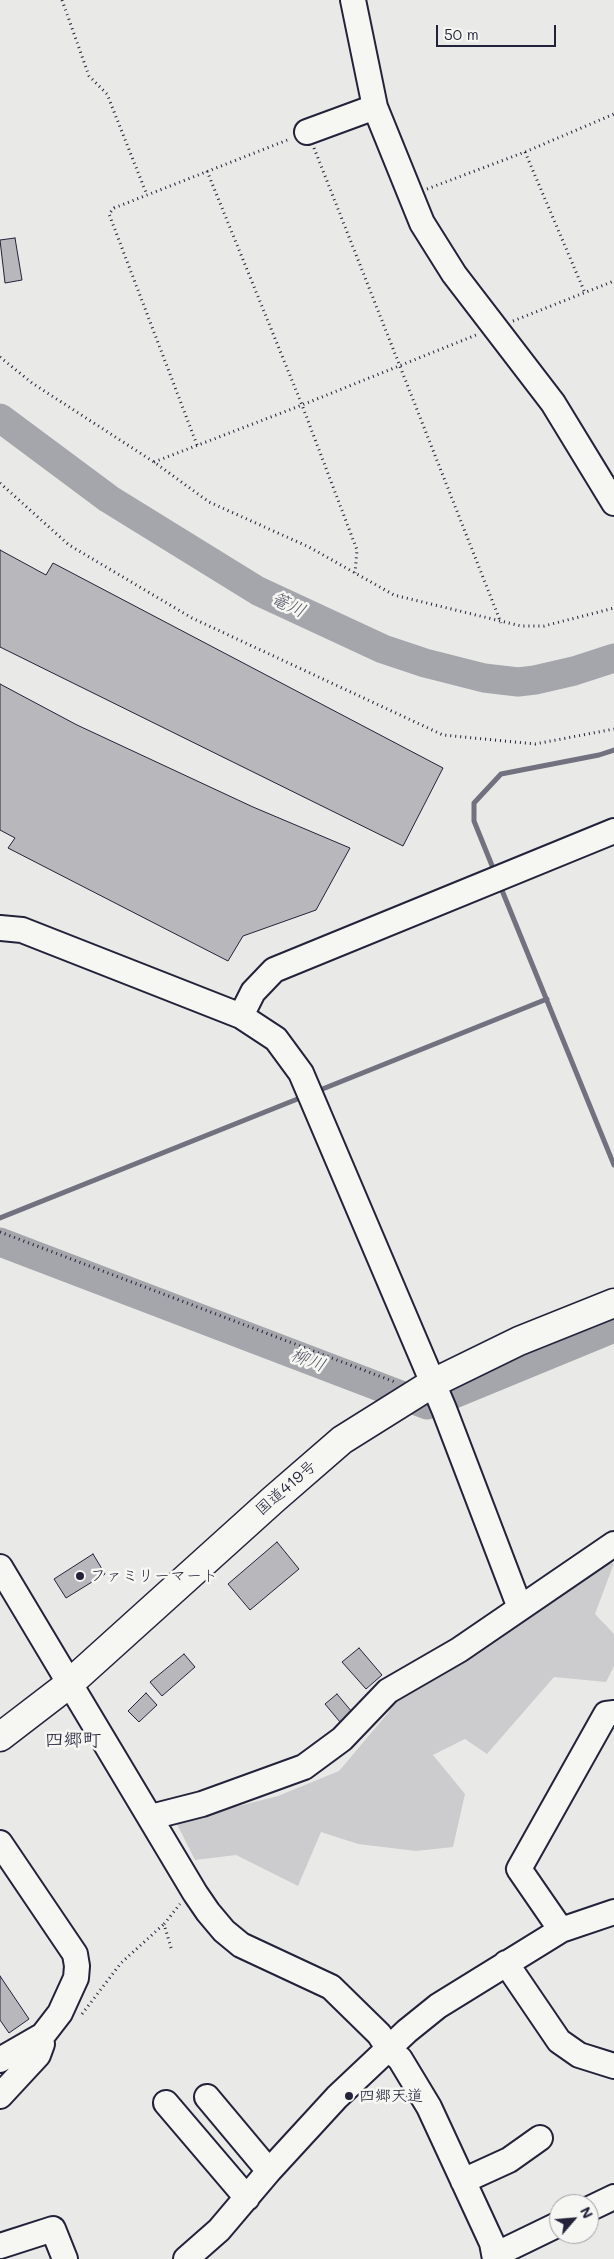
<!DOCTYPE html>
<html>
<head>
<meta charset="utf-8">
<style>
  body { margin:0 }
  #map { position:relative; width:614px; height:2259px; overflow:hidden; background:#e9e9e7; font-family:Mali,sans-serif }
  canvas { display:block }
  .north { position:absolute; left:549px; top:2194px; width:50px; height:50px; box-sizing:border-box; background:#f6f6f2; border:1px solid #a1a1a9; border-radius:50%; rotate:63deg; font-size:14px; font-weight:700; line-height:20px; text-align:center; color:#22223b }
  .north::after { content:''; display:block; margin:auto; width:18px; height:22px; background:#22223b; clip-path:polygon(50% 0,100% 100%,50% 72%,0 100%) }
  .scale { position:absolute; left:436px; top:25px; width:120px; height:22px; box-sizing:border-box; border:2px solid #22223b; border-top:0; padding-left:6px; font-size:15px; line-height:18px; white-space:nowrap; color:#22223b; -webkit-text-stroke:4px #f6f6f2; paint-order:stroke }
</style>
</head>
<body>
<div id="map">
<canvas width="614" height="2259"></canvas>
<div class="north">N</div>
<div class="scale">50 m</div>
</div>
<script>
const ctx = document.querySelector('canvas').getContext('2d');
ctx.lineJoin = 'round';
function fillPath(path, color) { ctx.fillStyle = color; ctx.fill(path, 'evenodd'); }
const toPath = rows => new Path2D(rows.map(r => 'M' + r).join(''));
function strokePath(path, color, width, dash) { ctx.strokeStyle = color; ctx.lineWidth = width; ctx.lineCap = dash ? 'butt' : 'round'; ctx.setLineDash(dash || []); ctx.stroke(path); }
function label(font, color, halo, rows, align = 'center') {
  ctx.font = font + ' Mali,"Klee One",sans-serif'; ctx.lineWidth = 5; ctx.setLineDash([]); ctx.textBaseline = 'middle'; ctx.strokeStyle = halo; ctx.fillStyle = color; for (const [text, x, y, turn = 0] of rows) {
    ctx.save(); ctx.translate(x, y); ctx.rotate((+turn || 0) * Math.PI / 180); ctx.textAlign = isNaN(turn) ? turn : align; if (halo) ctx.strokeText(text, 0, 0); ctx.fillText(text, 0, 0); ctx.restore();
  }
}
const green = toPath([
  [614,1563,595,1614,614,1634,614,1666,606,1682,554,1677,487,1754,465,1739,433,1755,465,1794,453,1847,416,1851,358,1844,321,1832,298,1886,236,1855,195,1860,176,1822,278,1796,339,1771,388,1713,401,1688,595,1565]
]);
const stream = toPath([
  [495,873,474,821,474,803,501,774,599,755,614,750],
  [499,883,614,1165],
  [315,1092,547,999],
  [0,1218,305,1096]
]);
const river = toPath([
  [0,418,109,499,258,591,383,649,425,663,484,678,518,682,535,680,574,671,614,658],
  [0,1242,427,1405,614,1328]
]);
const building = toPath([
  [15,238,22,280,5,283,0,240,15,238],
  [0,550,46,575,53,563,443,768,403,846,0,647,0,550],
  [0,684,77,725,253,807,350,848,316,910,243,936,228,961,8,848,15,838,0,830,0,684],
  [277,1542,299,1569,250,1610,228,1584,277,1542],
  [93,1554,105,1574,66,1598,54,1579,93,1554],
  [359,1648,382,1675,366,1689,342,1662,359,1648],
  [184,1654,195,1667,162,1696,150,1682,184,1654],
  [146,1693,157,1705,139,1722,128,1711,146,1693],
  [337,1694,352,1712,340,1722,325,1704,337,1694],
  [0,1976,29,2019,9,2033,0,2020,0,1976]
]);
const path = toPath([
  [62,0,89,76,107,94,147,195],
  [314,148,501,623],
  [525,152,585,293],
  [207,171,302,405,357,550,355,573],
  [427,189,525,152,614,114],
  [513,321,614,281],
  [0,357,32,383,154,462,209,502,309,547,394,595,521,626,544,626,614,608],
  [197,445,109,214,114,208,290,139],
  [154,462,302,405,476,335],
  [0,483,69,545,192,618,443,735,535,744,614,729],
  [0,1232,395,1382],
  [171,1948,164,1924,180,1904],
  [82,2014,121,1963,164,1924]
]);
const minor = toPath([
  [353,0,375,107,422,223,454,274,553,403,614,503],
  [307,132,375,107],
  [0,928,22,930,241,1016,276,1039,301,1073,444,1409,520,1608],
  [241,1016,253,992,274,970,614,831],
  [0,1567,195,1893,208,1912,224,1931,241,1945,331,1987,379,2034,389,2049,400,2059,429,2107,492,2243,495,2259],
  [151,1817,202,1804,304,1767,342,1739,388,1691,459,1650,614,1544],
  [0,1843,75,1954,77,1966,76,1978,60,2013,43,2035,0,2060],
  [561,1930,519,1869,606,1714,614,1713],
  [506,1963,559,2041,579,2055,614,2066],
  [0,2096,38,2055,42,2044,40,2037],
  [207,2097,269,2171],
  [166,2103,247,2198],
  [463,2181,509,2160,540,2138],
  [589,2209,614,2197],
  [0,2246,53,2229,65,2259],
  [495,2255,559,2224],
  [186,2259,219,2230,269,2171,337,2097,407,2031,438,2006,561,1930,614,1912]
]);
const highway = toPath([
  [0,1737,69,1684,274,1499,342,1440,433,1383,519,1341,614,1303]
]);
const markers = [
  [80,1576,5,"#22223b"],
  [349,2096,5,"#22223b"]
];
const streetNames = [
  ["国道419号",286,1488,-41]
];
const poiNames = [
  ["ファミリーマート",90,1576],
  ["四郷天道",359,2096]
];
const waterNames = [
  ["篭川",288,605,25],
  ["柳川",308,1360,21]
];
const quarterNames = [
  ["四郷町",73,1740]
];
fillPath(green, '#ccccce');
strokePath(stream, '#71717f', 5);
strokePath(river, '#a5a5ac', 29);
fillPath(building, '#b8b8bc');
strokePath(building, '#22223b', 1);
strokePath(minor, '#22223b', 28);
strokePath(highway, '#22223b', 31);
strokePath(path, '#22223b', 3, [1, 4]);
strokePath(minor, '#f6f6f2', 24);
strokePath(highway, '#f6f6f2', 28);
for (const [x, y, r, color] of markers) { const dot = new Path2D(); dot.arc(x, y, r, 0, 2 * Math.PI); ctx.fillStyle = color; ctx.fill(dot); strokePath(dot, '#f6f6f2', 2); }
label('16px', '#22223b', '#f6f6f2', streetNames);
label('16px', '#22223b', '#f6f6f2', poiNames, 'left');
label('italic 18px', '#565668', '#f6f6f2', waterNames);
label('19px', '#22223b', '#f6f6f2', quarterNames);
</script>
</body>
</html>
